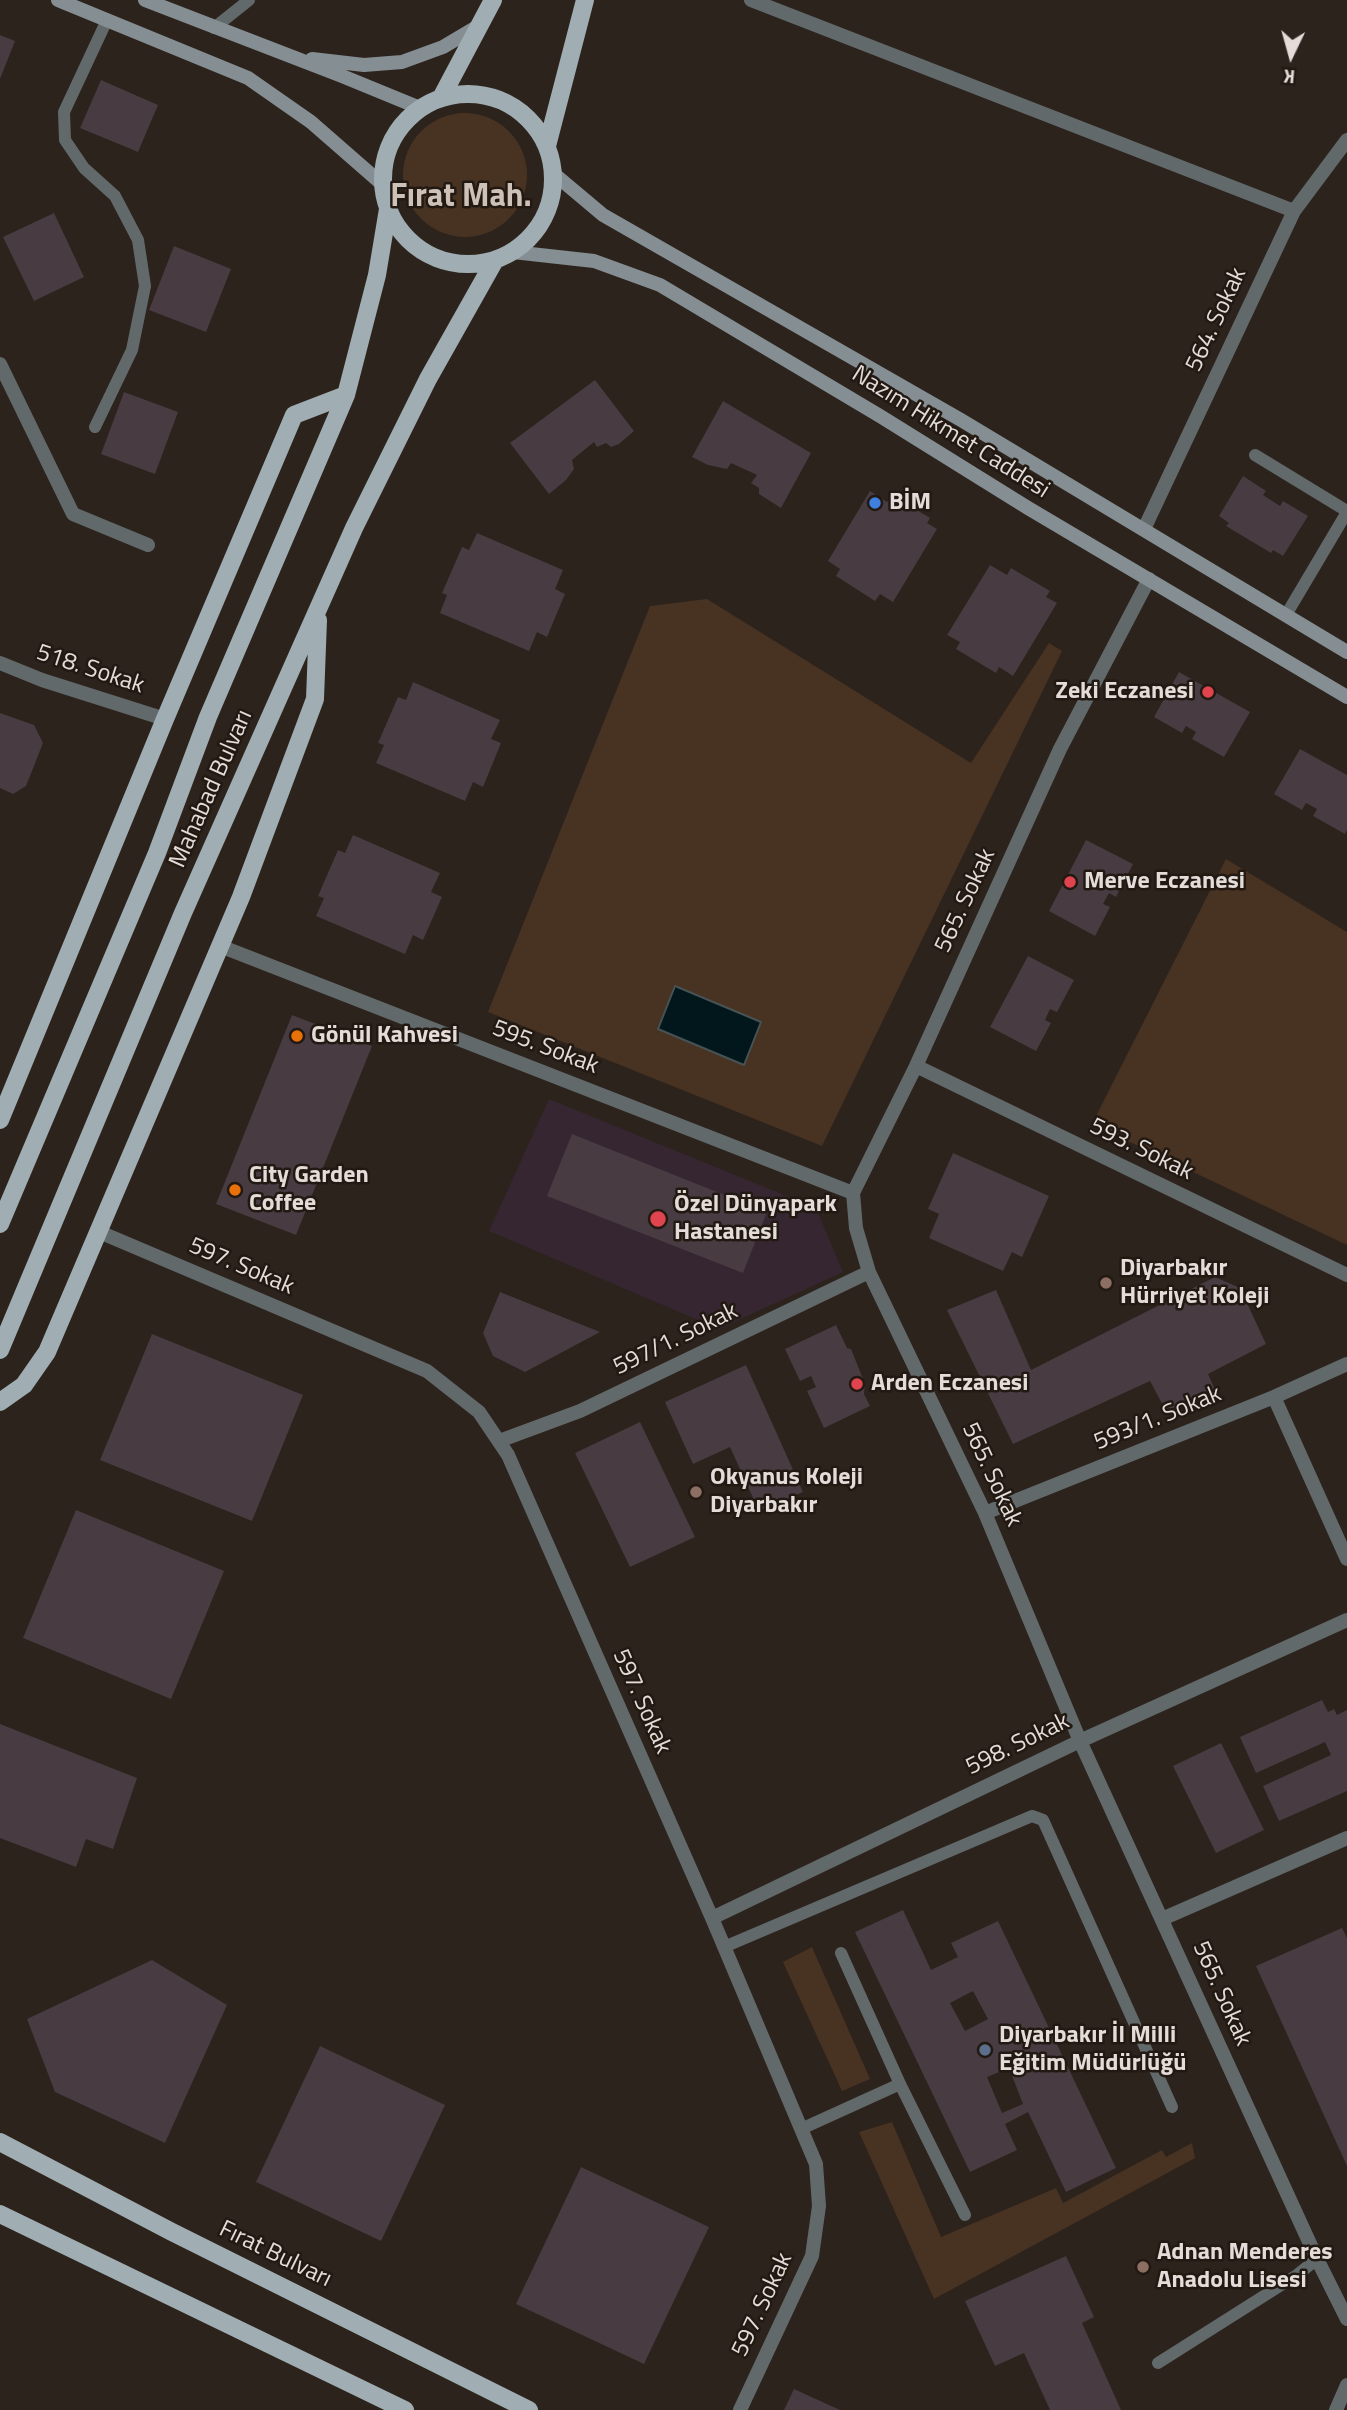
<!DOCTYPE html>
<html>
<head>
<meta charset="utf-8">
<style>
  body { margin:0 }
  #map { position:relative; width:1347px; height:2410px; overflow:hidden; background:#2c231c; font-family:"Titillium Web",sans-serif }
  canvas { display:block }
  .north { position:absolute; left:1256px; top:21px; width:70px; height:70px; -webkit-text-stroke:5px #221912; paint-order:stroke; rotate:185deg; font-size:19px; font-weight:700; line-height:28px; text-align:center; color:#e3dcd8 }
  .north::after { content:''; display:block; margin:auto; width:24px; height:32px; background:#e3dcd8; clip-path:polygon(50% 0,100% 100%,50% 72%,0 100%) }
</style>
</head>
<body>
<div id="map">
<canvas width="1347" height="2410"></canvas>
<div class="north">K</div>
</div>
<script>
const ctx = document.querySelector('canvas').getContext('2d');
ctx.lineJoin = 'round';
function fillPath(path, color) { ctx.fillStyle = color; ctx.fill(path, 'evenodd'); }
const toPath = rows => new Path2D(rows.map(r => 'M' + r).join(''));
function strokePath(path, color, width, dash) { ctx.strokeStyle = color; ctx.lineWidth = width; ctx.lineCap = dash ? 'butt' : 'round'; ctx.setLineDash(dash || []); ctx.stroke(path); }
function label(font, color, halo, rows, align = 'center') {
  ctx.font = font + ' "Titillium Web",sans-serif'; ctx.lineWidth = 5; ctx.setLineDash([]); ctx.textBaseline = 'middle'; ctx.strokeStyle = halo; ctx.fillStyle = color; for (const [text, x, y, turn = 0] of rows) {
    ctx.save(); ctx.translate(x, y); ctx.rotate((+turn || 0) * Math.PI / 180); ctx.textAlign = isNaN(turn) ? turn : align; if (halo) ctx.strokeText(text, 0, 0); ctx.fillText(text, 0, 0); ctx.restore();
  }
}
const medical = toPath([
  [549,1099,816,1208,843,1272,719,1329,489,1231]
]);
const green = toPath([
  '403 175a62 62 0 1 1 124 0a62 62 0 1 1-124 0Z',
  [707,599,971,763,1049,643,1062,651,822,1146,488,1012,650,606],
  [1226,859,1347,932,1347,1245,1092,1124],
  [812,1947,870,2079,842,2091,783,1962],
  [892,2122,941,2237,1056,2188,1063,2203,1162,2150,1166,2157,1192,2143,1195,2158,934,2299,859,2132]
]);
const water = toPath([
  [675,986,761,1022,744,1065,658,1029,675,986]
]);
const building = toPath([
  [0,35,15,41,0,79],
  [101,80,158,105,138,152,80,128],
  [54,213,84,277,34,301,3,237],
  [174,246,231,269,206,332,149,310],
  [595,380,634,431,619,444,611,447,606,443,597,447,594,442,572,460,574,469,566,480,549,494,510,443],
  [124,392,178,412,155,474,101,454],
  [723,401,811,453,781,508,759,494,759,488,751,483,757,475,731,463,727,469,708,465,692,457],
  [1243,476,1266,491,1263,495,1280,506,1283,501,1308,516,1283,556,1273,550,1271,553,1226,526,1229,523,1219,516],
  [870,491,887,502,892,495,930,518,927,523,937,529,893,602,880,594,875,601,836,576,840,569,828,561],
  [477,533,563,570,555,589,565,594,547,637,537,632,529,651,440,613,447,595,442,593,462,547,469,550],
  [990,565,1007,575,1011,568,1050,591,1046,597,1057,603,1013,676,999,667,996,673,956,649,960,642,947,635],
  [1179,672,1250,712,1224,757,1192,739,1196,732,1186,726,1182,733,1154,717],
  [413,682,500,720,491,739,501,743,483,787,473,782,465,801,376,763,384,745,378,743,398,697,406,700],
  [0,713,34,725,43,743,26,786,13,794,0,788],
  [1300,749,1347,775,1347,830,1345,834,1313,816,1317,809,1306,803,1302,810,1274,794],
  [353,835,440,873,431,892,442,897,423,940,413,935,405,954,316,916,324,898,318,896,338,850,345,853],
  [1086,840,1133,864,1116,897,1109,893,1103,904,1110,907,1095,936,1049,911],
  [1028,956,1074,980,1057,1012,1050,1009,1045,1020,1051,1023,1036,1051,990,1027],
  [292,1015,372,1046,296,1235,216,1204],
  [572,1134,767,1212,743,1273,547,1196],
  [953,1153,1049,1196,1022,1257,1012,1252,1003,1271,929,1238,939,1214,928,1209],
  [1215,1277,1240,1288,1266,1344,1208,1374,1216,1392,1166,1411,1150,1381,1013,1444,947,1310,996,1290,1031,1370],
  [500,1292,600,1332,525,1372,493,1356,483,1333],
  [836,1325,847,1348,851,1349,865,1384,864,1394,870,1406,824,1428,807,1391,816,1387,811,1376,800,1381,785,1349],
  [152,1334,303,1395,252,1521,100,1460],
  [746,1365,803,1492,759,1511,730,1447,693,1464,665,1402],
  [640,1422,695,1537,630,1567,575,1453],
  [76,1510,224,1571,171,1699,23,1638],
  [1322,1700,1328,1712,1334,1709,1337,1715,1347,1710,1347,1791,1279,1821,1263,1786,1331,1755,1325,1742,1256,1773,1240,1737],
  [0,1724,137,1778,113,1849,86,1839,76,1867,0,1838],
  [1221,1743,1264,1830,1216,1853,1173,1766],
  [903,1910,931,1970,958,1957,951,1943,998,1921,1116,2168,1066,2192,1028,2112,1005,2124,1017,2150,970,2172,855,1932],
  [973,1991,988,2019,965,2031,950,2003],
  [1009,2068,1023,2104,1002,2113,987,2077],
  [1342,1928,1347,1938,1347,2166,1256,1966],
  [152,1960,227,2005,165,2143,55,2092,27,2019],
  [320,2046,445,2105,381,2241,256,2182],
  [581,2167,709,2227,644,2364,516,2304],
  [1066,2256,1094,2317,1082,2323,1121,2410,1050,2410,1024,2353,995,2366,965,2301],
  [794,2389,840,2410,784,2410]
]);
const lane = toPath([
  [214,28,249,0],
  [95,427,132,350,145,286,138,240,115,196,84,168,65,140,64,112,107,20],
  [1255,455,1347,511],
  [1286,615,1347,512],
  [724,1947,1032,1816,1043,1820,1172,2107],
  [841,1953,900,2084,965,2215],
  [801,2129,900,2084],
  [1158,2363,1297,2275,1317,2259]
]);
const street = toPath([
  [751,0,1294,211],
  [0,364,73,514,148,545],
  [1144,529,1294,211,1347,140],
  [1149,579,1060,749,916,1066,853,1193,856,1228,869,1272,985,1513,1080,1741,1317,2259,1347,2319],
  [0,663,42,680,165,719],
  [220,946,853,1193],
  [916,1066,1347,1275],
  [97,1231,427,1371,479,1412,508,1455,712,1918,816,2164,819,2206,812,2256,740,2410],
  [1274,1397,1347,1559],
  [499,1441,580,1411,869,1272],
  [985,1513,1274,1397,1347,1364],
  [712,1918,1080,1741,1347,1620],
  [1162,1919,1347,1838],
  [1336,2410,1347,2385]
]);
const secondary = toPath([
  [58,0,248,78,311,122,382,184],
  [145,0,342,76,420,108],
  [312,59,364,65,402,62,443,47,480,25],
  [553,173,603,215,961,420,1347,652],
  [513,252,594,261,660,285,880,416,1028,508,1347,697]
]);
const primary = toPath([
  '383 179a85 85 0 1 1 170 0a85 85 0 1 1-170 0Z',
  [441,98,493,0],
  [547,146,585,0],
  [0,1120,165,719,294,415,346,395],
  [0,1224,157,853,208,717,346,395,377,275,388,209],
  [0,1350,183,913,354,528,428,379,495,260],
  [0,1402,24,1385,47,1352,241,897,315,699,318,620],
  [0,2142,172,2232,529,2410],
  [0,2214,405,2410]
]);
const markers = [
  [875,503,7,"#3f7fe0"],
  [1208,692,7,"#e0444e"],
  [1070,882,7,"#e0444e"],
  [297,1036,7,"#e8710a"],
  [235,1190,7,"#e8710a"],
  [658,1219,9,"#e0444e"],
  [1106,1283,7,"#8d6e63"],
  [857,1384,7,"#e0444e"],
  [696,1492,7,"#8d6e63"],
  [985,2050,7,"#5c6f8a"],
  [1143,2267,7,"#8d6e63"]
];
const streetNames = [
  ["564. Sokak",1217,320,-65],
  ["Nazım Hikmet Caddesi",950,433,32],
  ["518. Sokak",90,670,18],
  ["Mahabad Bulvarı",212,789,-66],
  ["565. Sokak",966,901,-65],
  ["595. Sokak",545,1048,21],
  ["593. Sokak",1141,1150,26],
  ["597. Sokak",241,1267,23],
  ["597/1. Sokak",676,1340,-26],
  ["593/1. Sokak",1158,1419,-22],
  ["565. Sokak",991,1475,65],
  ["597. Sokak",641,1702,66],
  ["598. Sokak",1018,1745,-26],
  ["565. Sokak",1221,1994,66],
  ["Fırat Bulvarı",275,2255,26],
  ["597. Sokak",763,2305,-65]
];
const poiNames = [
  ["BİM",889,503],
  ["Zeki Eczanesi",1194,692,"right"],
  ["Merve Eczanesi",1084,882],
  ["Gönül Kahvesi",311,1036],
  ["City Garden",249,1176],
  ["Coffee",249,1204],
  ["Özel Dünyapark",674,1205],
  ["Hastanesi",674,1233],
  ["Diyarbakır",1120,1269],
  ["Hürriyet Koleji",1120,1297],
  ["Arden Eczanesi",871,1384],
  ["Okyanus Koleji",710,1478],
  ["Diyarbakır",710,1506],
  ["Diyarbakır İl Milli",999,2036],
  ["Eğitim Müdürlüğü",999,2064],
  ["Adnan Menderes",1157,2253],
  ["Anadolu Lisesi",1157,2281]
];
const districtNames = [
  ["Fırat Mah.",461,198]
];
fillPath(medical, '#362631');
fillPath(green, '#483222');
fillPath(water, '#02171b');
strokePath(water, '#465254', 2);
fillPath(building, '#483b41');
strokePath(lane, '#62696b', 12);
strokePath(street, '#62696b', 14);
strokePath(secondary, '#858f93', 14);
strokePath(primary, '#a0adb2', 18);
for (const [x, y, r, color] of markers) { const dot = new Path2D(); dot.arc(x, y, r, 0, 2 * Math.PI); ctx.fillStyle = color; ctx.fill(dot); strokePath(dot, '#221912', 2.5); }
label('24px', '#e3dcd8', '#221912', streetNames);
label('bold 24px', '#e3dcd8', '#221912', poiNames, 'left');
label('bold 32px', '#cec1b8', '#221912', districtNames);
</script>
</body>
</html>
